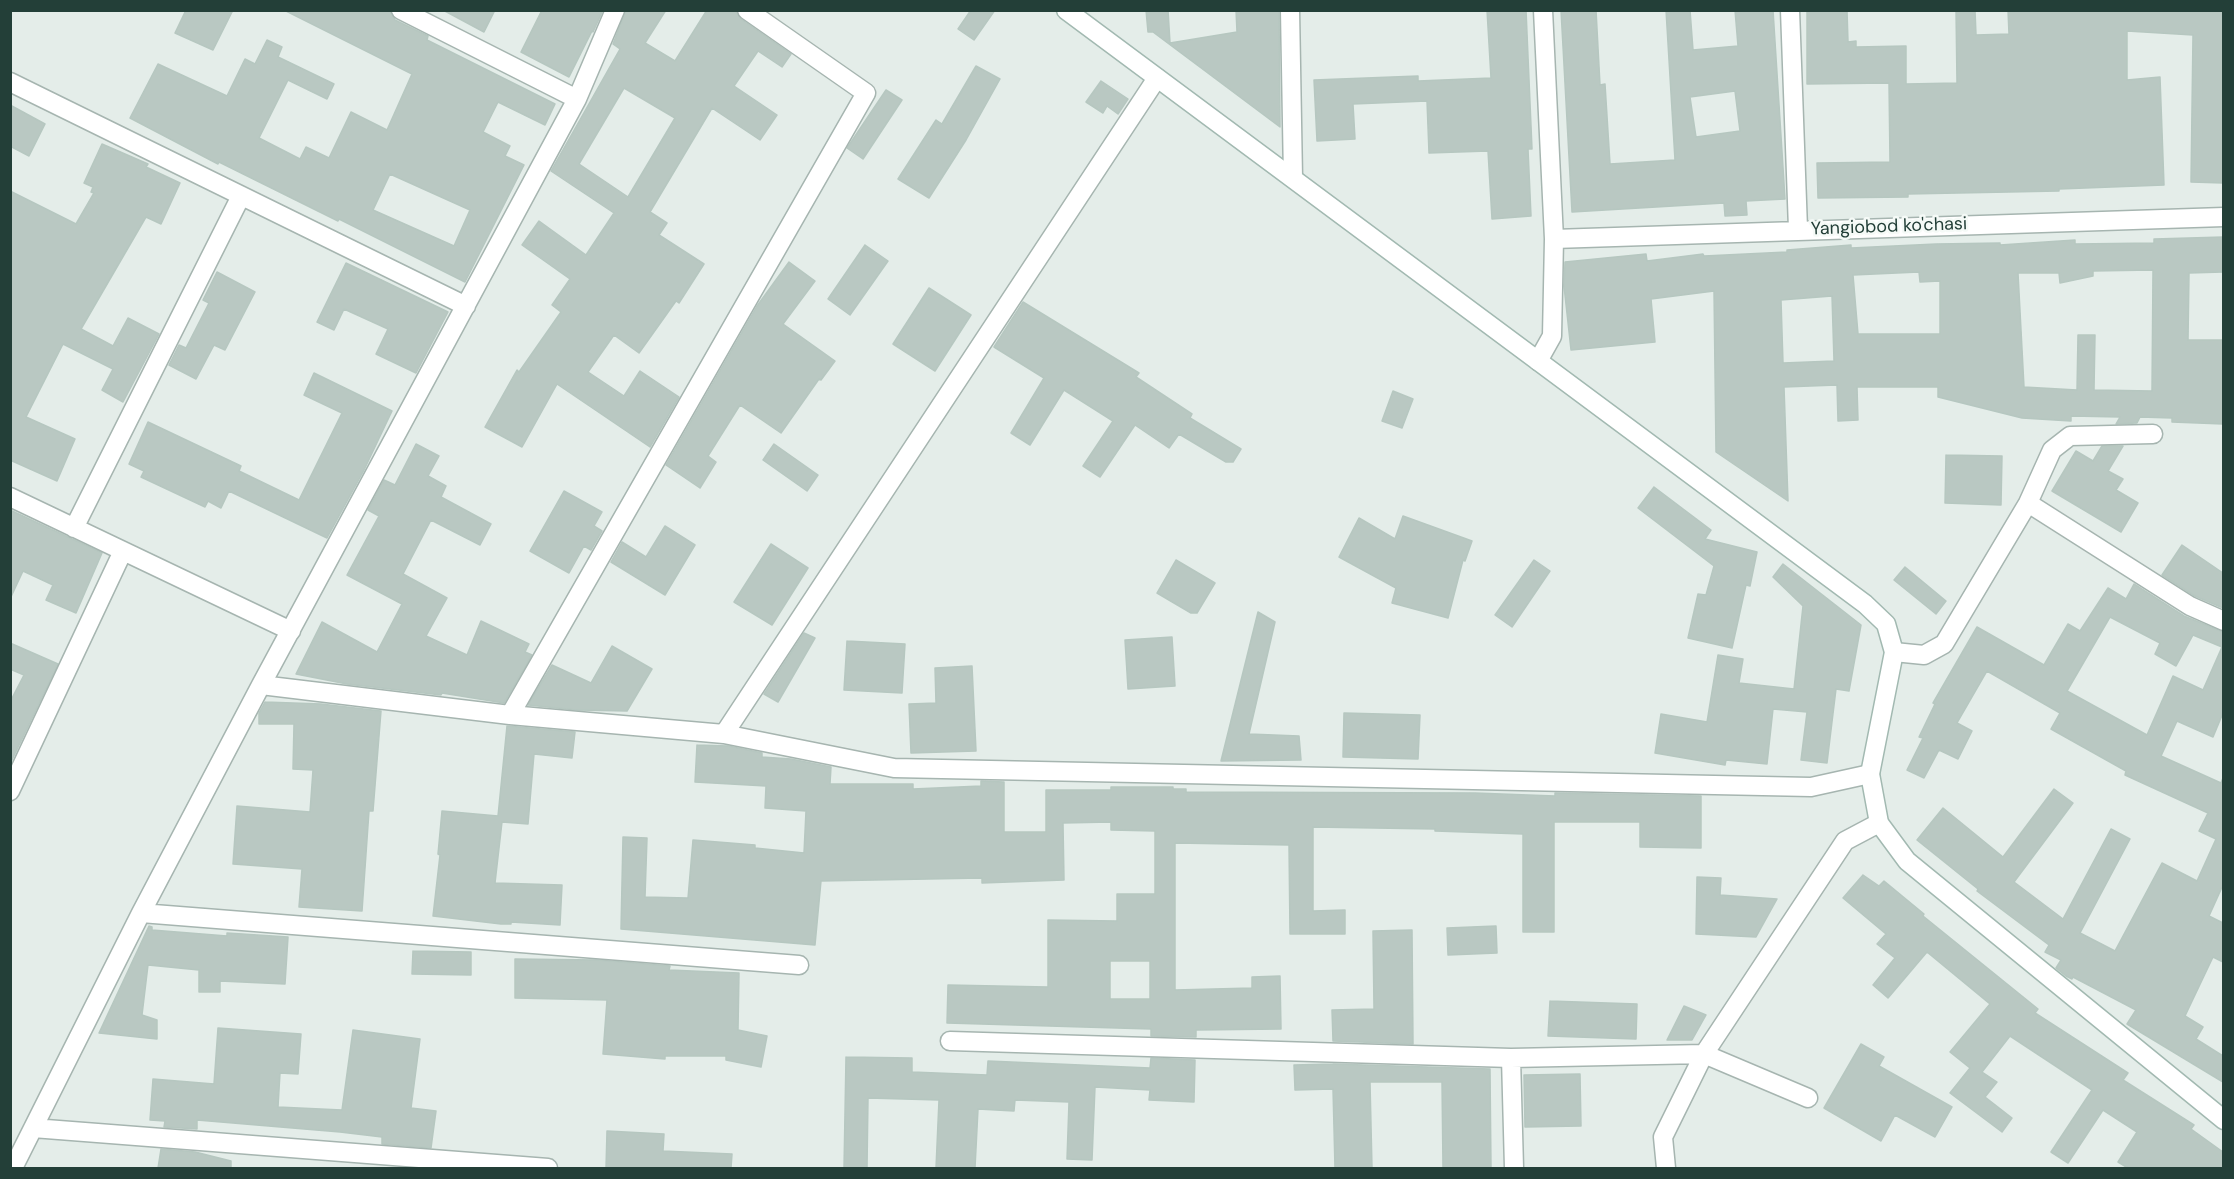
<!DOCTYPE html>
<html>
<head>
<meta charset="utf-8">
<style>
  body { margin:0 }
  #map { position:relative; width:2234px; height:1179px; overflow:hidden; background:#e4ede9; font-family:"DM Sans",sans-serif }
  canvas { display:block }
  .frame { position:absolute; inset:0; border:12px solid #233f38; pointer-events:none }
</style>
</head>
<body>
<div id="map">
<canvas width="2234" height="1179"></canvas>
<div class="frame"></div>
</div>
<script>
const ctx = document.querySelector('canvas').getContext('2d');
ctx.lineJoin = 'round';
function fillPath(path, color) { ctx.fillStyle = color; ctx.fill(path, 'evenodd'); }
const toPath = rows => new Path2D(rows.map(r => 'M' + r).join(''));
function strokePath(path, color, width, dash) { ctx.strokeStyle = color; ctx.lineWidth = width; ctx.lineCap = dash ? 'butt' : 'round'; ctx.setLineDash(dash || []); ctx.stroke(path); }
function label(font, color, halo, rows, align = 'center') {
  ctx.font = font + ' "DM Sans",sans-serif'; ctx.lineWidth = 5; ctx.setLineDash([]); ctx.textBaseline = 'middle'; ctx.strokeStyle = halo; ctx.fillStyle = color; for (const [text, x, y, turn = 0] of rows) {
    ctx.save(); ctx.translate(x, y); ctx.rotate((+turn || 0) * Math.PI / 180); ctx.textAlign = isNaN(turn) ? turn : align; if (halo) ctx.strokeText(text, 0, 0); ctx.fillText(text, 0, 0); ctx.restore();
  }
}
const building = toPath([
  [186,10,233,10,213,50,175,33,186,10],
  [284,10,390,10,395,20,428,36,427,40,555,104,545,125,498,102,483,132,510,146,505,156,524,165,465,282,339,219,338,221,219,162,218,164,130,118,158,64,227,96,245,59,255,64,267,40,282,47,278,57,334,84,327,99,288,80,259,138,300,159,306,147,329,158,351,112,387,130,412,74,284,10],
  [390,174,470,210,454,246,373,210,390,174],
  [443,10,495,10,484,32,443,10],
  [542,10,603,10,593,32,592,31,569,77,521,52,542,10],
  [626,10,666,10,645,43,675,61,707,10,736,10,741,19,791,54,782,67,758,51,734,86,777,115,760,140,712,108,650,212,667,223,659,235,704,264,679,303,676,301,639,353,614,335,588,372,624,396,640,371,679,397,650,447,557,384,522,447,485,427,517,370,519,372,561,312,552,305,570,279,522,245,539,221,586,255,614,213,551,171,620,49,613,44,626,10],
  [624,88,675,118,628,197,579,164,624,88],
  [971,10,995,10,974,40,958,29,971,10],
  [1146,10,1168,10,1170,43,1237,32,1236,10,1279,10,1280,127,1153,32,1148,32,1146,10],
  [1487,10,1526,10,1532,149,1528,149,1531,216,1492,219,1488,151,1429,153,1427,101,1353,104,1355,139,1317,141,1314,80,1418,76,1418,81,1491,78,1487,10],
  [1561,10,1596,10,1600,85,1605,84,1610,164,1675,160,1666,10,1690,10,1693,50,1738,46,1735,10,1773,10,1785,199,1746,201,1747,215,1725,216,1724,203,1572,212,1561,10],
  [1735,91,1740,131,1696,137,1690,97,1735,91],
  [1807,10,1847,10,1848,42,1856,41,1856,47,1906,46,1906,84,1957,83,1956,10,1975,10,1976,35,2009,34,2008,10,2223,10,2223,183,2191,182,2193,35,2127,31,2127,80,2160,77,2164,185,2059,189,2059,191,1908,194,1908,197,1818,198,1817,163,1890,162,1889,83,1807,84,1807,10],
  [976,66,1000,79,966,140,929,198,898,179,936,120,942,124,976,66],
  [1101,81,1128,99,1118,114,1107,106,1103,113,1086,102,1101,81],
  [886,90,902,100,863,159,847,148,886,90],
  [10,105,45,124,29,156,10,146,10,105],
  [102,144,148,164,146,167,180,183,161,224,146,217,81,329,113,346,128,318,159,334,123,402,102,390,113,369,63,344,26,417,75,439,57,481,10,460,10,191,76,224,94,193,91,192,93,187,84,183,102,144],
  [2223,237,2223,272,2189,273,2188,340,2223,340,2223,424,2172,422,2172,418,2140,417,2137,423,2116,424,2120,417,2071,416,2071,421,2022,418,1938,397,1938,387,1857,387,1858,420,1838,421,1837,385,1784,387,1788,501,1716,452,1714,291,1651,299,1655,342,1571,350,1564,286,1565,262,1646,254,1647,261,1703,254,1704,256,1787,252,1787,250,1851,245,1851,248,1936,244,2000,243,2000,245,2075,240,2075,244,2154,243,2154,239,2223,237],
  [2153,270,2152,391,2094,390,2095,335,2078,335,2077,390,2024,387,2018,273,2059,273,2060,283,2093,276,2093,271,2153,270],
  [1919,272,1920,282,1940,281,1940,334,1858,334,1853,275,1919,272],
  [1832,296,1834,361,1783,363,1781,300,1832,296],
  [865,245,888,261,850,315,828,299,865,245],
  [789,262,815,281,783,324,835,361,821,380,819,379,781,433,740,405,708,456,716,462,700,488,666,465,757,306,789,262],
  [346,263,448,312,416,373,376,354,388,329,344,309,334,330,317,322,346,263],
  [217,272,255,292,225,350,214,345,196,379,169,365,179,345,186,348,209,303,203,300,217,272],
  [929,288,971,315,935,371,893,344,929,288],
  [1023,302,1139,373,1136,377,1192,414,1190,418,1241,449,1233,462,1226,462,1179,434,1169,448,1135,425,1100,477,1083,466,1113,421,1064,390,1030,445,1011,433,1044,378,994,347,1023,302],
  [314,373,392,411,364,470,327,538,229,491,221,508,208,501,205,507,141,477,144,471,129,464,148,422,241,466,239,471,299,500,342,413,304,395,314,373],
  [1393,391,1413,399,1402,428,1382,421,1393,391],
  [416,444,439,456,428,476,446,486,441,497,491,524,480,545,431,520,403,574,447,598,426,636,467,655,481,621,529,644,525,652,532,655,504,703,442,693,441,695,347,684,296,674,322,622,377,652,402,604,347,575,379,516,368,510,384,480,395,485,416,444],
  [774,444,818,475,807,491,763,460,774,444],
  [2102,446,2123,446,2108,471,2123,479,2116,490,2138,503,2121,532,2052,491,2076,451,2093,461,2102,446],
  [1946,455,2002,456,2001,505,1945,503,1946,455],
  [1654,487,1711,530,1705,539,1757,552,1750,586,1746,585,1732,648,1688,638,1698,594,1706,595,1714,566,1638,508,1654,487],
  [564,491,602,512,594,526,602,531,591,550,584,546,569,573,530,551,564,491],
  [10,510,102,553,76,613,46,600,53,585,23,571,10,599,10,510],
  [1403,516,1472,541,1465,561,1463,560,1448,618,1392,603,1396,588,1339,557,1359,518,1395,539,1403,516],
  [665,526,695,545,665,595,611,562,622,542,646,557,665,526],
  [771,544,808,568,772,625,734,602,771,544],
  [2182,545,2223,573,2223,608,2195,596,2162,575,2182,545],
  [1176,560,1215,583,1197,613,1191,613,1157,593,1176,560],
  [1534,560,1550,571,1512,627,1495,615,1534,560],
  [1783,564,1861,625,1849,691,1836,689,1827,763,1801,760,1807,712,1773,709,1767,764,1726,760,1725,765,1655,753,1661,714,1707,722,1718,655,1743,659,1739,683,1794,689,1803,606,1773,577,1783,564],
  [1905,567,1946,601,1936,614,1894,580,1905,567],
  [2134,584,2184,616,2223,632,2223,713,2213,737,2177,721,2161,756,2221,783,2223,778,2223,885,2209,916,2223,923,2223,962,2213,957,2185,1016,2203,1027,2196,1039,2223,1056,2223,1082,2127,1024,2136,1010,2073,977,2072,979,2066,976,2056,968,2061,960,2045,952,2049,945,1977,891,1978,889,1917,840,1943,808,2003,857,2054,789,2073,803,2014,882,2063,919,2111,829,2130,839,2080,933,2115,951,2162,863,2197,881,2216,839,2199,831,2208,813,2125,775,2126,771,2051,729,2060,713,1987,671,1957,723,1972,731,1958,759,1939,750,1924,778,1907,770,1923,738,1919,737,1935,704,1933,703,1977,627,2044,665,2068,624,2080,631,2108,588,2126,599,2134,584],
  [2110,617,2160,643,2155,654,2176,666,2193,635,2222,647,2203,690,2173,676,2147,735,2067,691,2110,617],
  [1258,612,1275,622,1249,734,1299,736,1301,760,1221,761,1258,612],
  [804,633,815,638,778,702,764,694,804,633],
  [1172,637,1175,686,1128,689,1125,640,1172,637],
  [847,641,905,644,902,693,844,690,847,641],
  [10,643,58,664,10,764,10,702,24,675,10,669,10,643],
  [612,646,652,669,627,711,577,710,528,705,552,665,591,683,612,646],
  [972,666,976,751,911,753,909,704,936,703,935,668,972,666],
  [265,702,321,704,381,711,373,811,369,811,362,911,299,907,302,869,233,864,237,806,310,812,313,770,293,769,294,724,259,724,259,713,265,702],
  [1344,713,1420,715,1418,759,1343,757,1344,713],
  [507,726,575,732,572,758,534,754,528,824,502,822,495,883,562,885,560,925,511,922,511,924,501,924,433,916,440,855,438,854,442,811,498,816,507,726],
  [697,745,728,746,762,753,762,757,791,759,831,767,830,784,913,784,913,789,981,786,981,781,1004,782,1004,832,1046,832,1046,790,1111,790,1111,787,1173,787,1173,789,1186,789,1186,792,1475,793,1555,796,1555,793,1701,796,1701,848,1640,847,1640,822,1554,822,1554,932,1523,932,1523,834,1435,831,1435,829,1313,827,1313,911,1345,910,1345,934,1290,934,1289,845,1175,843,1175,990,1252,988,1252,977,1280,976,1281,1029,1196,1030,1196,1037,1151,1036,1151,1029,947,1023,948,985,1048,987,1048,920,1117,921,1117,894,1155,894,1155,831,1111,830,1111,822,1063,823,1064,880,982,883,982,878,821,881,815,945,621,929,623,837,647,838,645,897,688,898,693,840,755,845,755,848,804,853,806,811,765,808,766,786,695,782,697,745],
  [1110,961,1150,961,1150,999,1110,999,1110,961],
  [1863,875,1879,886,1884,881,1924,914,1923,916,2038,1009,2035,1013,2128,1073,2123,1080,2194,1125,2191,1129,2223,1152,2223,1168,2128,1168,2118,1162,2137,1132,2103,1110,2068,1163,2051,1152,2092,1090,2010,1036,1982,1072,1997,1082,1985,1097,2012,1118,2002,1132,1950,1093,1970,1068,1950,1052,1990,1004,1927,952,1888,998,1873,985,1895,958,1877,944,1886,934,1843,898,1863,875],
  [1697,877,1721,878,1720,895,1777,899,1756,937,1696,934,1697,877],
  [149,926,152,927,152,930,227,936,227,933,288,937,285,984,220,981,220,992,199,992,199,970,148,965,142,1015,157,1020,157,1039,99,1033,149,926],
  [1496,926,1497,953,1448,955,1447,928,1496,926],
  [1412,930,1413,1044,1333,1041,1332,1010,1374,1009,1373,931,1412,930],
  [413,951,471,952,471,975,412,974,413,951],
  [515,959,597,960,670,966,669,970,739,973,738,1030,767,1036,761,1067,726,1060,726,1056,665,1056,665,1059,603,1054,607,1000,515,998,515,959],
  [1550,1001,1637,1004,1636,1039,1548,1036,1550,1001],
  [1684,1006,1706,1015,1692,1040,1667,1040,1684,1006],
  [218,1028,301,1034,298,1074,280,1073,278,1107,342,1110,353,1030,420,1039,411,1108,436,1111,431,1148,382,1144,382,1137,340,1132,197,1120,197,1129,164,1127,165,1121,150,1120,153,1079,214,1084,218,1028],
  [1861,1044,1884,1057,1879,1066,1952,1107,1935,1137,1895,1115,1881,1141,1824,1108,1861,1044],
  [846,1057,912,1058,912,1072,987,1075,988,1061,1150,1068,1151,1058,1195,1060,1194,1102,1149,1100,1150,1090,1095,1087,1092,1160,1067,1159,1069,1102,1015,1100,1014,1111,978,1109,975,1168,936,1168,939,1100,868,1098,867,1168,844,1168,846,1057],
  [1333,1064,1490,1069,1491,1168,1443,1168,1442,1082,1370,1082,1372,1168,1335,1168,1333,1089,1295,1090,1294,1065,1333,1064],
  [1580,1074,1581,1126,1525,1127,1524,1075,1580,1074],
  [607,1131,664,1134,663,1151,732,1154,731,1168,606,1168,607,1131],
  [161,1149,195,1152,231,1161,231,1168,158,1168,161,1149]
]);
const street = toPath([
  [401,10,577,99],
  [1290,10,1293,178],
  [1790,10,1798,229],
  [10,82,466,306],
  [1554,239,2224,217],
  [1538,361,1552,336,1554,239,1543,10],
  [10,497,291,631],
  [2028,503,2190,606,2224,621],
  [74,528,241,196],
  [1894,652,1924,655,1944,644,2028,503,2052,450,2070,436,2153,434],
  [261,685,510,715,724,734,894,768,1811,787,1870,774],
  [510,715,866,93,747,10],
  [724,734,1157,78],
  [10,791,123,551],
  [141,913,799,965],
  [950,1041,1511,1058,1704,1054,1808,1098],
  [1511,1058,1514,1168],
  [33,1128,548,1168],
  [13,1168,141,913,261,685,577,99,615,10],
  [1666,1168,1663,1137,1704,1054,1845,841,1879,823]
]);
const secondary = toPath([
  [1066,10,1865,604,1886,624,1894,652,1870,774,1879,823,1907,861,2224,1120]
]);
const streetNames = [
  ["Yangiobod ko'chasi",1889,227,-2]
];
fillPath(building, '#b9c8c2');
strokePath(building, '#b6c7c0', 1.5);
strokePath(street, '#a6b5b0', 21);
strokePath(secondary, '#a2b9b1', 21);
strokePath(street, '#fff', 18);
strokePath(secondary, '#fff', 18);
label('18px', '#233f38', '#f5faf7', streetNames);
</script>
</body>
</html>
